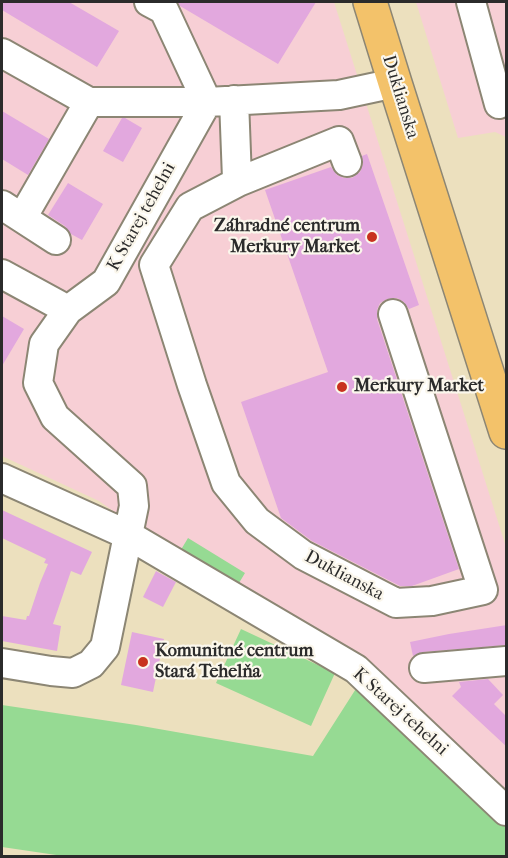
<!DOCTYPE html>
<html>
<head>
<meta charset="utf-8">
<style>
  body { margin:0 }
  #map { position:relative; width:508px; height:858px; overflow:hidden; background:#ece0be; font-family:"IM FELL French Canon",serif }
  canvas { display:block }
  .frame { position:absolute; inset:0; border:3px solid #2b2b2b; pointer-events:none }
</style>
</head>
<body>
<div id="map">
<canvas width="508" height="858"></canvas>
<div class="frame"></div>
</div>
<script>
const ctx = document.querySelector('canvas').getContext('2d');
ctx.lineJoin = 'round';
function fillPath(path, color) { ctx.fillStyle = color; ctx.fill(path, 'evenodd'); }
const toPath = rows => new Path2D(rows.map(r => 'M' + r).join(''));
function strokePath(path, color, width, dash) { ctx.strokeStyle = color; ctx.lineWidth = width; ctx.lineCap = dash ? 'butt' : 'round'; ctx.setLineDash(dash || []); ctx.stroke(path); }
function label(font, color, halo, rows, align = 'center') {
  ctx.font = font + ' "IM FELL French Canon",serif'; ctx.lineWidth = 4.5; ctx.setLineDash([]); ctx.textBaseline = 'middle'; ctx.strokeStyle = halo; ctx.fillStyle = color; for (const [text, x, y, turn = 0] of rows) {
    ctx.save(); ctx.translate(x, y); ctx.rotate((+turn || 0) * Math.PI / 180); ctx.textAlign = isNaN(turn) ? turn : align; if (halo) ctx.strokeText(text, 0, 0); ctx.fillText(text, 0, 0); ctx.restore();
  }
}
const built = toPath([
  [2,2,334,2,506,547,506,814,359,684,99,501,2,456],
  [416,2,506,2,506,137,495,132,458,138]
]);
const green = toPath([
  [188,538,245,573,233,593,176,558],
  [241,629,335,673,311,726,216,683],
  [359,684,506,814,506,856,63,856,2,847,2,705,136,725,313,756]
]);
const building = toPath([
  [2,2,69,2,119,31,97,67,2,10],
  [178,2,316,2,278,64,180,6],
  [2,111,49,139,28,175,2,159],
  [122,118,125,118,142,128,123,162,103,151],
  [367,154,419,305,409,309,404,302,397,298,387,299,380,303,377,310,377,319,459,569,412,586,400,586,312,541,281,518,241,402,328,372,265,190,331,167,337,175,344,178,352,178,360,172,363,164,362,156],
  [68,183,103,204,82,240,71,234,65,226,48,215],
  [2,316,24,329,2,366],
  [2,510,92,552,81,575,71,571,53,624,61,626,57,651,2,641,2,616,26,620,27,616,29,616,40,583,48,564,44,563,46,559,2,538],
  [156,571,176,582,163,607,143,597],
  [507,625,507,645,423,652,413,656,410,642,449,634],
  [132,632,164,639,153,692,121,685],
  [488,679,503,695,494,704,507,717,507,747,452,696,461,687,459,682]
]);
const minor = toPath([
  [471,2,499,104],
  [2,53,89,102,207,102,164,10,149,2],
  [234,100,237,179],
  [347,162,339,141,238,182,190,207,154,265,192,385,226,483,257,521,303,555,396,603,432,601,483,590,393,314],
  [2,205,56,240],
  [22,218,89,102],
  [2,274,68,310],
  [2,478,128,535,356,669,506,811],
  [2,663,51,671,73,673,91,664,105,647,134,506,132,486,55,417,38,383,44,344,68,310,106,282,207,102,339,95,395,83],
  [424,668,506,661]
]);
const major = toPath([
  [370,2,395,83,506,432]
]);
const markers = [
  [372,237,6,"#c8321e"],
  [342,387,6,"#c8321e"],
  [143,662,6,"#c8321e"]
];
const streetNames = [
  ["Duklianska",400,97,73],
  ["K Starej tehelni",142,217,-61],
  ["Duklianska",344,576,28],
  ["K Starej tehelni",400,712,42]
];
const poiNames = [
  ["Záhradné centrum",360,227,"right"],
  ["Merkury Market",360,248,"right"],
  ["Merkury Market",354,387],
  ["Komunitné centrum",155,652],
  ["Stará Tehelňa",155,673]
];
fillPath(built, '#f7cfd5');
fillPath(green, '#96da93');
fillPath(building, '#e2a8de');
strokePath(minor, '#8c8674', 32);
strokePath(major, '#8c8674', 36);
strokePath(minor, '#fff', 28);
strokePath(major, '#f3c26a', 33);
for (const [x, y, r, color] of markers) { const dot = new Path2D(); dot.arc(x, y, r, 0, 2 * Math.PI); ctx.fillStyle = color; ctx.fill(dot); strokePath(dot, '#fbf7ec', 2); }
label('18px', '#2b2b2b', '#fbf7ec', streetNames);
label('bold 18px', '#2b2b2b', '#fbf7ec', poiNames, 'left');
</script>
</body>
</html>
